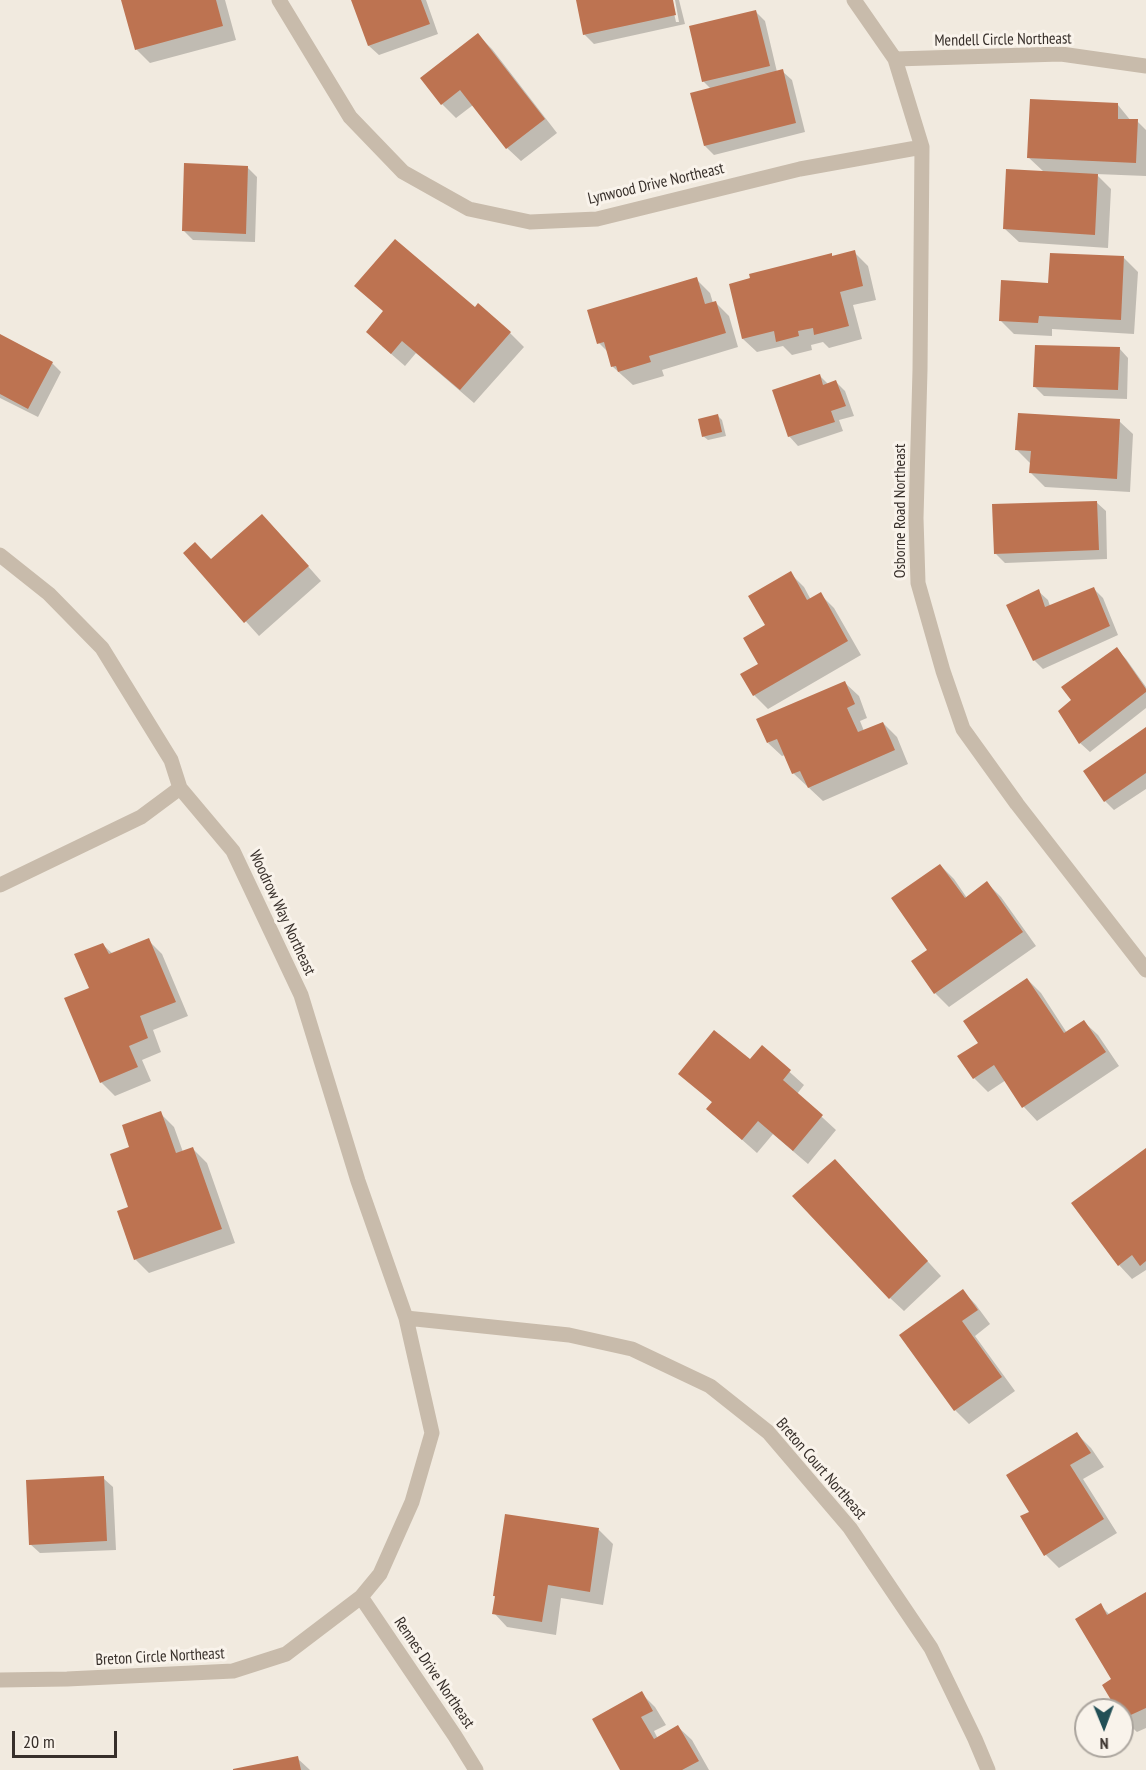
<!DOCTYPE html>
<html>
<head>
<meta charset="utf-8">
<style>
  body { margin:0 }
  #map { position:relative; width:1146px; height:1770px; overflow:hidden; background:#f1eadf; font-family:"PT Sans Narrow",sans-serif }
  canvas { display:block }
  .north { position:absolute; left:1074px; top:1698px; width:60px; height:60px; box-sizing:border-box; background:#f9f3eb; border:2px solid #aba59e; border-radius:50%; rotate:179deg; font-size:16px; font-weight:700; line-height:24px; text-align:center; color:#372f2a }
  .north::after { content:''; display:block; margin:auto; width:21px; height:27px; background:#224f56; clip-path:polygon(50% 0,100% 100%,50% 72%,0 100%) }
  .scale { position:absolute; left:12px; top:1731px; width:105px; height:27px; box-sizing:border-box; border:3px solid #372f2a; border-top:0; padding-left:8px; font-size:18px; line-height:21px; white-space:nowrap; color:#372f2a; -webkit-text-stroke:4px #f9f3eb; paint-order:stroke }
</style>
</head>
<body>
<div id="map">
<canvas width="1146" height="1770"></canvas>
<div class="north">N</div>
<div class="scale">20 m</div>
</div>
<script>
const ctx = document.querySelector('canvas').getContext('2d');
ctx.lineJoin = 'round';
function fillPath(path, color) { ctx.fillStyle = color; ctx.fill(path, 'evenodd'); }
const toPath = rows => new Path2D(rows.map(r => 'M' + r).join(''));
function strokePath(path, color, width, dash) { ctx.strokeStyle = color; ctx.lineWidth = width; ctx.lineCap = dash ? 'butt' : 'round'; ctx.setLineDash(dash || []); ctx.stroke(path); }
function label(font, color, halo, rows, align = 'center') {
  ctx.font = font + ' "PT Sans Narrow",sans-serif'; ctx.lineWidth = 6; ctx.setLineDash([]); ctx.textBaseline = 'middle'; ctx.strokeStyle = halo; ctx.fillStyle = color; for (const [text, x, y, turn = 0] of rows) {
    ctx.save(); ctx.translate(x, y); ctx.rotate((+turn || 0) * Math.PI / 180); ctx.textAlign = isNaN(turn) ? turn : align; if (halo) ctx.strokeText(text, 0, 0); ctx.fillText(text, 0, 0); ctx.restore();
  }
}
const shadow = toPath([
  [123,0,225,0,236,40,150,63,136,49],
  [353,0,426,0,438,34,379,55,369,46],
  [577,0,671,0,676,22,679,22,675,0,679,0,685,24,594,44,584,34],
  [756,12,765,21,777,72,782,71,792,80,805,132,714,155,705,146,711,89,703,81],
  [478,35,492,49,557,133,521,161,507,148,473,105,456,118,442,104,422,79],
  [1118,105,1131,121,1137,121,1146,130,1146,176,1096,174,1111,189,1108,248,1019,242,1005,229,1044,172,1028,157],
  [247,167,257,177,255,242,193,240,184,231],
  [854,252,868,266,876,300,853,305,862,339,829,348,823,342,811,345,812,350,792,355,783,346,757,352,743,339,752,279,831,255,834,257],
  [1124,258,1138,272,1134,334,1052,329,1052,336,1014,334,1000,320,1050,284],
  [696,279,710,293,713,303,715,302,729,316,738,347,662,370,664,376,633,385,613,367,609,353,599,343],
  [475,309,510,333,524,347,474,403,416,353,405,366,382,346],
  [0,336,52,363,61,372,38,417,0,398],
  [1119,348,1128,358,1127,399,1044,396,1035,387],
  [820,376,828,384,836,382,845,391,854,416,839,420,843,431,798,446,789,436],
  [718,416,722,420,726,436,708,440,703,436],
  [1119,421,1133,434,1130,492,1045,487,1031,473,1031,464,1017,450],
  [1096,502,1106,511,1107,559,1005,563,996,554],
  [276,530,321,581,259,636,185,554,211,561],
  [790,573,804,587,811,600,820,594,834,608,861,655,768,709,754,695,742,674,760,664,767,625],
  [1094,589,1103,598,1118,635,1043,669,1034,660,1038,591,1048,600,1050,606],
  [1116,649,1126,659,1146,687,1146,708,1090,752,1080,743],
  [845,683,859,696,867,718,860,721,864,731,883,723,897,737,908,764,823,801,793,773,785,755,782,756,768,743],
  [1146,729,1146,789,1114,810,1105,801],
  [940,865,954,879,967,898,987,883,1001,897,1036,946,949,1007,935,993,913,961,929,950],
  [148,940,162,954,188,1016,153,1030,161,1052,142,1060,151,1081,115,1096,101,1082,91,989,103,945,113,954],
  [1027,979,1041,993,1067,1033,1084,1022,1098,1035,1119,1066,1037,1121,1024,1107,1006,1080,988,1092,974,1078,959,1057,980,1043],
  [762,1047,804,1085,797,1094,836,1130,808,1164,773,1134,757,1153,722,1122,713,1103,680,1073,750,1061],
  [160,1113,174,1127,183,1152,193,1149,207,1163,235,1243,149,1273,135,1259,131,1148],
  [1146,1150,1146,1270,1132,1279,1119,1265],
  [849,1175,941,1276,904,1311,890,1298],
  [963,1291,976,1305,990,1324,975,1336,1015,1391,969,1424,955,1410],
  [1077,1434,1091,1448,1104,1467,1083,1479,1117,1533,1059,1568,1046,1555,1031,1513],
  [103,1478,113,1487,116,1550,40,1553,30,1544],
  [599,1530,613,1544,603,1605,561,1598,556,1635,507,1627,494,1613,496,1597,494,1596],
  [1146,1593,1146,1728,1137,1732,1123,1719,1122,1710,1118,1710,1100,1605,1110,1615],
  [641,1693,655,1707,666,1725,654,1731,658,1739,678,1727,692,1740,709,1770,622,1770],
  [297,1758,310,1770,235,1770]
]);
const building = toPath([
  [121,0,216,0,223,26,135,50],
  [351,0,421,0,430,24,368,46],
  [576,0,673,0,676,15,583,35],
  [756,10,770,66,702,82,689,26],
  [478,33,545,119,506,149,460,90,441,105,420,78],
  [783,69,796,123,704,146,690,93],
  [1030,99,1118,103,1118,119,1138,119,1136,163,1027,158],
  [184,163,248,166,246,234,182,231],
  [1006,169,1098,174,1095,235,1003,229],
  [395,239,475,307,478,303,511,332,460,390,402,341,391,354,366,332,383,311,354,286],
  [855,250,863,286,840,292,849,326,814,335,813,328,798,331,799,336,776,342,774,331,742,339,729,284,750,278,749,274,832,253,832,256],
  [1050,253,1124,256,1121,320,1039,316,1038,323,999,321,1001,280,1048,283],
  [697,277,705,304,716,301,726,333,649,356,651,362,618,372,616,366,611,367,604,342,597,344,587,310],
  [0,334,53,362,28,409,0,394],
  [1035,345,1120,347,1118,390,1033,387],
  [820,374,823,385,836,380,846,406,831,411,835,422,788,437,772,390],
  [1018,413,1120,419,1117,479,1029,473,1031,451,1015,450],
  [718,414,722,432,702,437,698,419],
  [1097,501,1099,550,994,554,992,504],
  [262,514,309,566,244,623,183,553,195,542,211,559],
  [791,571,807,600,821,592,848,641,753,696,740,674,758,664,743,638,765,625,748,596],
  [1094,587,1110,626,1033,661,1006,605,1039,589,1045,607],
  [1117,647,1146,689,1146,692,1079,744,1058,711,1071,700,1061,687],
  [845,681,855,704,847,708,858,732,883,722,895,750,808,788,800,771,792,774,777,739,767,743,756,719],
  [1146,727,1146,773,1104,802,1083,771],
  [940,864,965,898,987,881,1023,932,934,994,911,961,927,950,891,898],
  [149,938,176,1002,140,1016,148,1038,129,1046,138,1067,100,1083,64,998,89,988,74,954,103,943,109,954],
  [1027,978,1064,1033,1084,1020,1106,1052,1022,1108,994,1065,973,1079,957,1056,978,1043,963,1021],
  [714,1030,750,1059,762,1045,791,1070,783,1080,823,1115,793,1151,758,1121,742,1140,706,1109,712,1102,678,1074],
  [161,1111,176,1153,193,1147,222,1229,134,1260,117,1211,128,1207,110,1154,129,1147,122,1125],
  [1146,1148,1146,1261,1140,1266,1132,1255,1118,1266,1071,1203],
  [835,1159,928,1261,889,1299,792,1196],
  [963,1289,978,1310,962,1321,1002,1377,954,1411,899,1335],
  [1077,1432,1091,1453,1070,1465,1104,1519,1044,1556,1020,1516,1029,1512,1006,1475],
  [104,1476,107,1541,29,1545,26,1480],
  [505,1514,599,1528,590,1592,548,1585,542,1622,492,1614,495,1596,493,1596],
  [1146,1592,1146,1708,1122,1719,1122,1710,1117,1710,1102,1685,1111,1679,1075,1619,1101,1603,1107,1615],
  [642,1691,653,1711,641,1717,654,1739,678,1725,699,1761,682,1770,620,1770,592,1719],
  [298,1756,301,1770,233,1770,233,1769]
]);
const minor = toPath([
  [279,0,350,117,403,172,469,209,530,222,597,219,800,169,922,147],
  [854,0,895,59,922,147,920,370,916,518,918,583,943,671,963,729,1017,804,1146,970],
  [895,59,1061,54,1146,66],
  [0,555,49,594,102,648,171,760,180,788,233,851,301,995,358,1181,406,1318,432,1433,412,1502,380,1574,361,1597,286,1654,233,1671,67,1679,0,1680],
  [0,885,141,817,180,788],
  [406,1318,569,1335,632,1349,710,1386,768,1432,850,1528,931,1648,975,1739,988,1770],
  [361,1597,455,1736,476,1770]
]);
const streetNames = [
  ["Mendell Circle Northeast",1003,40,-1],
  ["Lynwood Drive Northeast",656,184,-13],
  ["Osborne Road Northeast",900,511,-90],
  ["Woodrow Way Northeast",282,913,65],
  ["Breton Court Northeast",821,1469,49],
  ["Breton Circle Northeast",160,1657,-3],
  ["Rennes Drive Northeast",434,1673,56]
];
fillPath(shadow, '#0003');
fillPath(building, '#bd7351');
strokePath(minor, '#c8bbab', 15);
label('16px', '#372f2a', '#f9f3eb', streetNames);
</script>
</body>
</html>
